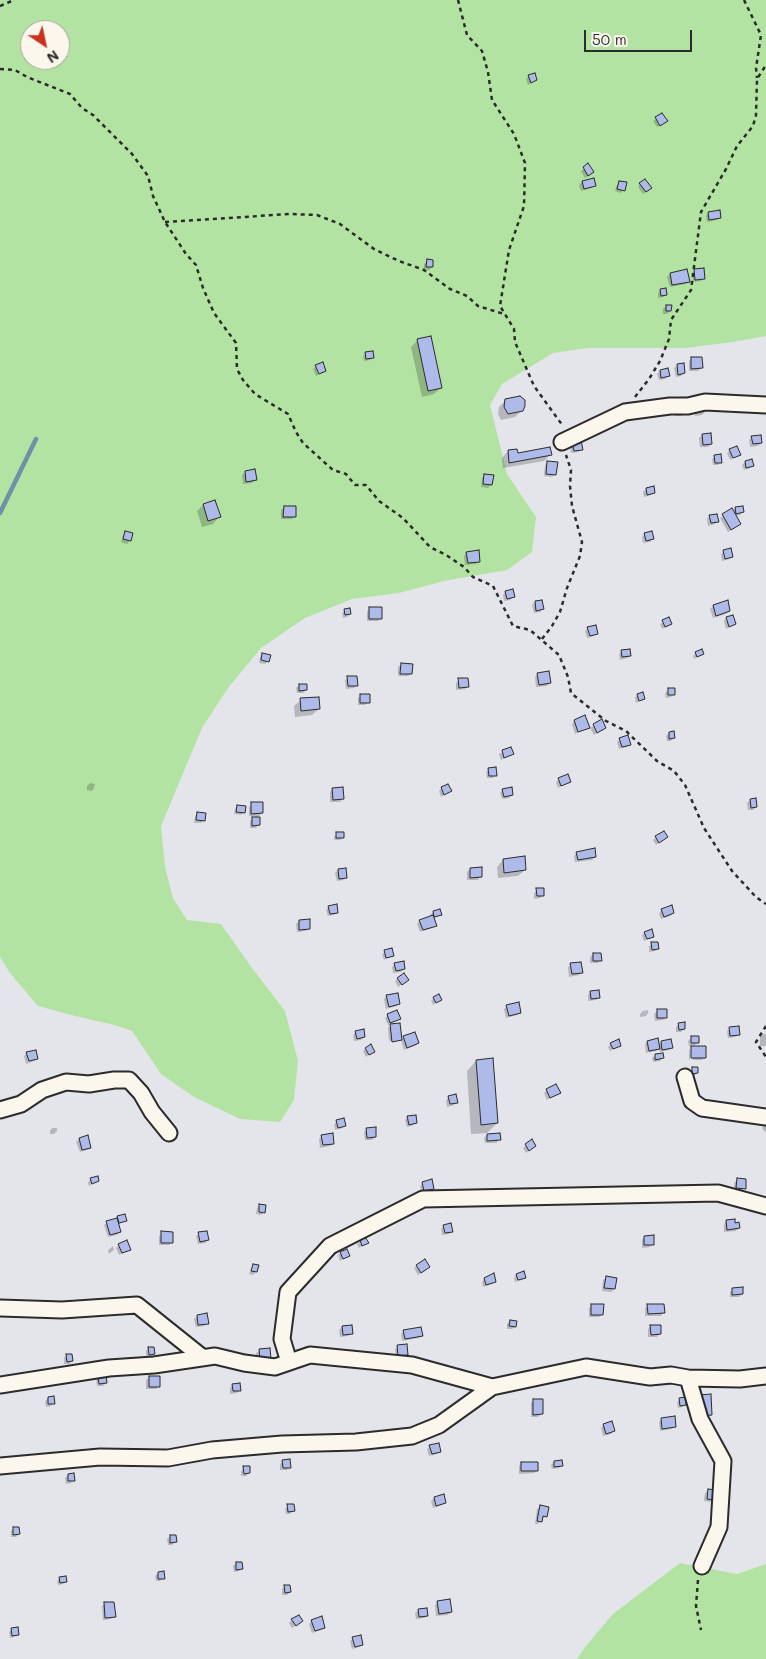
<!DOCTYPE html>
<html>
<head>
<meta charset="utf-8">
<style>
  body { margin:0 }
  #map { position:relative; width:766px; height:1659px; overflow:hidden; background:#e4e5eb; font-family:Mali,sans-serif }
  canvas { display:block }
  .north { position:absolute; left:20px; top:20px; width:50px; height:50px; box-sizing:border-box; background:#fbf7ec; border:1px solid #a8a59f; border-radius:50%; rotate:146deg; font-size:14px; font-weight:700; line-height:20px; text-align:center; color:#2b2b2b }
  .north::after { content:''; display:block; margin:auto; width:18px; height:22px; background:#c8321e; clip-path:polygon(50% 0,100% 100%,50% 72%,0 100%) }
  .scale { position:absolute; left:584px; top:30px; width:108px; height:22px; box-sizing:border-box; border:2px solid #2b2b2b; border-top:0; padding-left:6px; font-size:15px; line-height:18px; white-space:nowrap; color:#2b2b2b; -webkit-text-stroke:4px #fbf7ec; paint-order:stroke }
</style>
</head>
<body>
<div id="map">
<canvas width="766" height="1659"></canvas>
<div class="north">N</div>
<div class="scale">50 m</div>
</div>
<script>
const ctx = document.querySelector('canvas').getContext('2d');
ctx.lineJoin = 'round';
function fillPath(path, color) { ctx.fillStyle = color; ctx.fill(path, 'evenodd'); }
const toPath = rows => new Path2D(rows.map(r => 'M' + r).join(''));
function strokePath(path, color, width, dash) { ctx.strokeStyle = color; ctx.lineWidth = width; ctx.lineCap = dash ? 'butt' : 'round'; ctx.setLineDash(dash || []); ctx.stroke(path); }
const green = toPath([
  [0,0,766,0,766,336,733,342,686,348,588,348,553,353,502,384,490,405,507,474,536,517,532,552,507,570,444,581,399,593,352,599,305,618,261,648,228,688,202,728,161,826,165,867,173,898,187,920,221,924,252,968,285,1011,298,1061,294,1100,280,1122,240,1119,194,1097,161,1074,132,1031,114,1025,75,1016,38,1006,10,973,0,957],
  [30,30,60,30,60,60,30,60],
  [680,1563,737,1574,766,1564,766,1659,577,1659,585,1647,613,1614]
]);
const shadow = toPath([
  [529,76,536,80,528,85,526,79],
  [662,114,663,123,657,127,653,121],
  [588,165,590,175,585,178,581,171],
  [582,182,594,185,591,188,581,191,579,185],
  [620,182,623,190,621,193,615,191,617,185],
  [640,184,648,190,643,194,638,187],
  [708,213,720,217,717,220,707,222,706,216],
  [427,261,432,267,429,270,424,269,424,264],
  [695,271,704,278,701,281,693,282,692,273],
  [670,274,688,281,686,284,670,287,667,277],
  [660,290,666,294,663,297,658,298,658,293],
  [666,306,670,311,667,314,663,314,663,309],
  [418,340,441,388,434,394,422,397,411,347],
  [366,354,372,357,370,360,364,361,363,356],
  [691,359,701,368,698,371,689,371,689,361],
  [316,366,325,371,316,376,313,369],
  [677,366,684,373,681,376,676,377,674,368],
  [660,371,668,376,665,379,659,380,657,374],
  [506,400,522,410,515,417,501,420,498,414,499,407],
  [705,406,705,412,702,415,695,416,695,409],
  [675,411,684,413,682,416,675,416],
  [702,435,711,444,708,447,700,447,699,438],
  [752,437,761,443,758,446,750,447,749,440],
  [573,442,581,449,578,452,571,453,570,445],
  [516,450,517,454,550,455,544,461,503,468,502,458,508,451],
  [730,450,739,455,730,460,727,453],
  [715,456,720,462,718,465,713,465,712,459],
  [548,462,555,474,552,477,544,476,545,465],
  [745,462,752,466,750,468,744,470,742,465],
  [245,472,255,480,252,483,243,484,242,475],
  [485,475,491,485,488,488,481,487,482,478],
  [646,489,654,492,651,495,644,497,643,492],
  [203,505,219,517,213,524,202,527,197,511],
  [284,507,295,516,292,519,281,519,281,510],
  [736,508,742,512,740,515,735,516,740,524,728,532,720,518],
  [710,516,717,521,715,524,708,526,707,519],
  [126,532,132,534,130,541,127,544,121,542,123,535],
  [645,534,653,539,650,542,643,543,642,537],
  [724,551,732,556,729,559,722,561,721,554],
  [467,553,478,561,476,564,465,565,464,556],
  [505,592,513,597,510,600,504,601,503,595],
  [535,602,543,609,540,612,534,613,532,605],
  [727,602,729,611,726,614,713,618,710,609,713,606],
  [370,609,381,618,378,621,367,621,367,611],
  [345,610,350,614,347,617,343,618,342,613],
  [726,618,734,624,726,629,724,621],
  [668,619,671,624,662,629,660,624],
  [588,628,597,634,594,636,587,638,585,631],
  [622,651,630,656,627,658,620,660,619,654],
  [696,653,702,654,694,659,693,656],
  [263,654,268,661,265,664,259,663,260,657],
  [401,665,411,674,408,676,398,676,398,667],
  [538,674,550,683,547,686,536,687,535,677],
  [348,678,357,685,354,688,346,689,345,680],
  [459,680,468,686,465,689,456,690,456,683],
  [299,685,306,690,303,693,297,693,296,688],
  [668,690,674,694,671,697,666,698,665,693],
  [361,695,368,702,365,705,358,705,358,698],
  [637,695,643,699,636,703,635,698],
  [301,700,319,709,312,715,295,717,294,706],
  [574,721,588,728,575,734,572,724],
  [601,721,605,728,594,735,590,728],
  [669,733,673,738,671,741,667,741,666,736],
  [620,739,629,744,627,747,619,749,617,742],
  [510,748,512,754,501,760,499,754],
  [489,769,495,775,493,778,487,778,486,772],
  [559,779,570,781,558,788,556,782],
  [90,783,95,784,94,788,92,791,87,790,87,786],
  [442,788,450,791,441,797,439,791],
  [333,789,343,799,340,802,330,802,330,792],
  [503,790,512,795,509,798,502,799,500,793],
  [750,800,756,807,753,810,748,810,747,803],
  [252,804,262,813,257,818,258,825,256,828,250,828,250,821,255,816,249,816,249,807],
  [237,806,244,812,241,815,234,814,235,809],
  [197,814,204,820,201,823,194,823,195,816],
  [337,834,343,838,340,840,334,840,334,837],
  [656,837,667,837,656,845,653,840],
  [577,853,595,857,592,860,575,862,574,856],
  [503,860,525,870,518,876,498,878,497,867],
  [470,869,480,877,478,880,467,880,467,872],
  [338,870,346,877,343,880,337,881,335,873],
  [537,890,543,895,540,898,534,899,534,893],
  [329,907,337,912,334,915,328,916,326,910],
  [662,910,673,913,670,916,661,919,659,913],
  [433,912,440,915,433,919,435,925,432,928,420,932,417,924,420,921,431,917,430,915],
  [299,921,309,928,306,931,297,932,296,924],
  [645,933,653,937,644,941,642,935],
  [652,944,658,948,655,951,649,952,649,946],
  [385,952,392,955,384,960,382,954],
  [593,954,600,960,598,963,590,963,590,957],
  [395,964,404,969,401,972,393,973,392,967],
  [571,965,581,972,579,975,569,977,568,967],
  [398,979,404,983,398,987,395,981],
  [590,992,599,997,596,1000,588,1001,588,995],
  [387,996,399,1004,396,1006,386,1009,384,999],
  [434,998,440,1000,433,1005,431,1000],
  [507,1006,520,1012,517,1015,506,1018,504,1009],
  [648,1010,648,1013,646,1016,640,1017,640,1014,643,1011],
  [657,1011,666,1017,663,1020,655,1021,654,1014],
  [388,1015,399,1019,388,1025,385,1018],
  [679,1024,684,1029,681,1032,676,1032,676,1027],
  [391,1025,401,1040,404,1037,418,1043,415,1046,404,1050,401,1040,400,1041,400,1040,389,1041,388,1028],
  [730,1028,738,1035,735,1037,728,1038,727,1031],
  [356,1032,364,1037,361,1040,354,1041,353,1035],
  [763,1034,766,1034,766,1046,760,1046,760,1037],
  [691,1038,697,1043,693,1047,705,1057,702,1060,693,1060,692,1048,691,1048,693,1045,689,1046,688,1041],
  [647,1042,658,1045,661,1042,672,1047,669,1050,660,1052,659,1048,656,1051,646,1053,645,1044],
  [611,1044,620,1045,610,1051,608,1047],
  [366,1049,373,1052,366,1057,363,1051],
  [690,1049,690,1060,689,1060,689,1050],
  [27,1053,37,1059,34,1061,26,1064,24,1056],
  [655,1055,662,1058,660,1061,653,1062,652,1058],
  [476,1061,497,1123,487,1133,471,1134,467,1071],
  [693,1068,697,1073,694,1076,690,1076,690,1071],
  [547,1090,559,1093,547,1100,544,1093],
  [449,1097,457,1102,454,1105,447,1107,446,1100],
  [408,1117,416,1122,413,1125,407,1127,405,1120],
  [337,1121,345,1126,342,1128,335,1130,334,1124],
  [766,1124,766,1131,765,1132,762,1128],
  [52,1128,57,1128,57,1131,54,1134,50,1134,50,1131],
  [367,1129,375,1137,372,1140,365,1140,364,1132],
  [487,1135,499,1140,496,1143,485,1143,484,1138],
  [322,1136,333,1143,330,1146,320,1148,319,1139],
  [79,1139,90,1147,87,1150,80,1152,76,1142],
  [531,1141,535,1146,526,1153,523,1148],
  [91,1179,98,1181,89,1186,88,1182],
  [737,1180,744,1188,742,1191,734,1191,734,1183],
  [423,1183,433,1188,430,1191,422,1193,420,1186],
  [260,1205,264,1212,261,1215,256,1214,257,1208],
  [118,1217,125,1220,118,1225,120,1232,117,1235,108,1237,104,1225],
  [726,1221,734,1224,739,1228,736,1231,724,1232,724,1224],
  [444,1226,452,1231,449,1234,442,1235,441,1229],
  [162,1233,172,1242,169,1245,159,1245,159,1236],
  [199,1234,208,1240,205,1243,198,1244,196,1236],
  [644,1237,652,1244,650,1247,642,1248,642,1240],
  [365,1239,367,1243,359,1248,357,1244],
  [119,1245,129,1250,119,1255,116,1248],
  [113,1246,114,1250,109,1254,108,1250],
  [341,1253,348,1256,340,1261,338,1255],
  [253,1265,257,1266,256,1272,253,1275,249,1274],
  [417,1266,426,1270,418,1275,414,1268],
  [516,1275,525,1277,522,1280,515,1282,514,1278],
  [606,1278,614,1289,611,1292,602,1291,603,1280],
  [484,1279,494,1282,492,1284,483,1287,482,1282],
  [733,1289,742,1294,739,1297,730,1297,730,1292],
  [592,1305,602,1314,599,1317,589,1317,589,1308],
  [648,1305,663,1313,661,1316,645,1316,645,1308],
  [197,1316,207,1323,204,1326,196,1327,194,1319],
  [510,1321,515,1327,512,1329,507,1329,507,1324],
  [651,1326,660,1334,657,1337,648,1337,648,1329],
  [342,1327,351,1333,348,1336,340,1337,339,1330],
  [404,1331,421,1335,419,1338,402,1341,401,1334],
  [398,1346,407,1354,404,1357,396,1358,395,1349],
  [148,1348,154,1354,151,1357,146,1357,146,1351],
  [268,1350,257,1362,256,1353,259,1351],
  [66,1355,72,1361,69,1364,64,1364,64,1358],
  [100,1375,106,1383,103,1386,97,1386,96,1380],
  [149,1377,159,1386,156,1389,146,1389,146,1380],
  [233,1385,239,1390,237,1393,230,1394,230,1388],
  [48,1398,53,1403,51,1406,46,1407,45,1401],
  [680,1399,685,1405,682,1407,678,1408,677,1402],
  [534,1400,541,1414,538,1417,531,1417,531,1403],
  [662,1419,674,1427,671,1429,660,1431,659,1422],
  [604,1425,614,1431,611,1434,603,1436,601,1428],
  [430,1447,440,1452,437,1454,429,1456,427,1449],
  [283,1461,290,1467,287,1470,280,1470,280,1464],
  [554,1462,562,1465,559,1468,552,1469,551,1465],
  [521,1463,537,1470,534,1473,519,1474,519,1466],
  [244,1468,249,1473,246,1476,241,1476,241,1471],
  [68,1475,73,1481,71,1483,66,1484,65,1478],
  [708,1490,713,1499,710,1502,704,1501,705,1493],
  [443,1496,445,1502,442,1505,433,1508,431,1501,434,1498],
  [288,1506,293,1511,290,1514,286,1514,285,1509],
  [540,1507,546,1516,541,1519,538,1524,535,1524,537,1509],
  [13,1529,19,1534,16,1537,11,1537,11,1531],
  [170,1537,175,1542,172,1545,168,1545,167,1539],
  [236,1563,242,1568,239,1571,234,1572,233,1566],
  [158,1573,163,1578,160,1581,156,1581,155,1576],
  [60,1578,66,1581,63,1584,58,1585,57,1581],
  [285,1586,290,1592,287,1595,282,1595,282,1589],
  [438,1602,451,1612,448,1615,436,1616,435,1605],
  [105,1603,114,1616,111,1619,103,1620,102,1606],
  [418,1610,427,1616,424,1618,416,1619,415,1613],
  [292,1620,299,1624,292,1628,289,1623],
  [312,1621,324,1627,321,1630,312,1633,309,1624],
  [12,1629,17,1634,14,1637,10,1638,9,1632],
  [353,1639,362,1644,359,1647,352,1649,350,1641]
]);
const stream = toPath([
  [0,513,36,439]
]);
const building = toPath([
  [535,73,537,80,531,83,528,75,535,73],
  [662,113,668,121,660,126,655,117,662,113],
  [588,163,594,172,588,176,583,167,588,163],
  [594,178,596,186,584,189,582,181,594,178],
  [645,179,652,188,646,192,639,183,645,179],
  [619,181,627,182,625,191,617,189,619,181],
  [720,210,721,218,709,220,708,212,720,210],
  [427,259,433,260,433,267,426,267,427,259],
  [704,268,705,279,695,280,694,269,704,268],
  [687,269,690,282,672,285,670,273,687,269],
  [666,288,667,295,661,296,660,289,666,288],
  [666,305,672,305,671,311,666,311,666,305],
  [431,336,442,388,428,391,417,339,431,336],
  [373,351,374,358,366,359,365,352,373,351],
  [691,357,702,357,703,368,691,369,691,357],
  [323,362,326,371,319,374,315,365,323,362],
  [684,363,685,373,678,375,677,364,684,363],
  [668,368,670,376,661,378,660,370,668,368],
  [520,396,525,400,525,406,523,411,508,414,504,407,505,399,520,396],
  [711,433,712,444,703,445,702,434,711,433],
  [761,435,762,443,753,444,751,436,761,435],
  [581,440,583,450,574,451,572,441,581,440],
  [737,446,741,455,733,458,729,449,737,446],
  [550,447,552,455,509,463,508,450,517,449,518,453,550,447],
  [721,454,722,463,715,463,714,455,721,454],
  [752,459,754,466,746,468,745,461,752,459],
  [547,461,558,462,556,475,546,474,547,461],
  [255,469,257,480,246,482,245,471,255,469],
  [484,474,494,475,492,485,483,484,484,474],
  [654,486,655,493,647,495,646,488,654,486],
  [215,500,221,517,208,521,203,504,215,500],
  [284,506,296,506,296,517,283,517,284,506],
  [743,506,744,512,736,514,735,507,743,506],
  [732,508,741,524,731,530,722,514,732,508],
  [717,514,719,522,711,523,709,515,717,514],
  [125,531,133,533,131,541,123,539,125,531],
  [652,531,654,539,646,541,644,533,652,531],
  [731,548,733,557,725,559,723,550,731,548],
  [479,550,480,562,468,563,466,552,479,550],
  [513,589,515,597,507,599,505,591,513,589],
  [542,600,544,609,536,611,535,601,542,600],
  [728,600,730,611,716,616,713,605,728,600],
  [369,607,382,607,382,619,369,619,369,607],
  [350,608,351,614,345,615,344,609,350,608],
  [733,615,736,624,729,627,726,617,733,615],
  [669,617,672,624,665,627,662,620,669,617],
  [596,625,598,634,590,636,587,627,596,625],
  [630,649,631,656,622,657,621,650,630,649],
  [702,649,704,654,697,657,695,652,702,649],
  [262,653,271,655,269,662,261,660,262,653],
  [401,663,413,664,412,674,400,674,401,663],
  [549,671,551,683,539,685,537,673,549,671],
  [347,676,357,676,358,686,348,686,347,676],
  [458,678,468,678,469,687,459,688,458,678],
  [299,684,307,684,307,690,299,691,299,684],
  [668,688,675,688,675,695,668,695,668,688],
  [643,692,645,699,639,701,637,694,643,692],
  [360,694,370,694,370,703,360,703,360,694],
  [319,697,320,709,301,711,300,698,319,697],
  [585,715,590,728,578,732,574,720,585,715],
  [602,719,606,728,597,733,593,724,602,719],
  [674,731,675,738,669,739,669,732,674,731],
  [628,735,631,745,622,747,619,738,628,735],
  [511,747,514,754,504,758,502,750,511,747],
  [496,767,497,776,489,776,488,768,496,767],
  [568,774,571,782,561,786,558,778,568,774],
  [448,784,452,791,444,795,441,787,448,784],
  [343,787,344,799,333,800,332,788,343,787],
  [512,787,513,795,504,797,502,789,512,787],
  [756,798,757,807,751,808,750,799,756,798],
  [251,802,263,802,263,813,251,814,251,802],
  [237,805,246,806,245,813,236,812,237,805],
  [197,812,206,813,205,821,196,820,197,812],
  [252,817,260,817,260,825,252,826,252,817],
  [664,831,668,837,659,843,655,836,664,831],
  [336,832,344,832,344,838,336,838,336,832],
  [595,848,596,857,578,860,576,852,595,848],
  [525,856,526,870,504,873,503,859,525,856],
  [482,867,482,877,470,878,470,868,482,867],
  [346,868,347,878,339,879,338,869,346,868],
  [536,888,544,888,544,896,537,896,536,888],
  [337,904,338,913,330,914,328,906,337,904],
  [672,905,674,913,664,917,661,909,672,905],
  [440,909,442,915,434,917,433,911,440,909],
  [433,915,437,926,423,930,419,920,433,915],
  [310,919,310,929,299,930,299,920,310,919],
  [652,929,654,937,647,939,644,932,652,929],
  [651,942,658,942,659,949,652,950,651,942],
  [392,948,394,956,386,958,384,950,392,948],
  [593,953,601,953,602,961,593,961,593,953],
  [404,961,405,969,396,971,394,963,404,961],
  [581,962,583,973,572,974,570,963,581,962],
  [404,973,409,980,402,985,397,978,404,973],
  [599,990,600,998,591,999,590,991,599,990],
  [398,993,400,1004,389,1007,386,995,398,993],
  [439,994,442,1000,436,1003,433,997,439,994],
  [519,1002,521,1013,509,1016,506,1005,519,1002],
  [657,1009,667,1009,667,1018,657,1018,657,1009],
  [397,1010,401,1019,390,1023,387,1014,397,1010],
  [685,1022,685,1029,679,1030,678,1023,685,1022],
  [400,1023,402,1040,392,1042,390,1024,400,1023],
  [739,1026,740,1035,730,1036,729,1027,739,1026],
  [364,1029,365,1037,357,1039,355,1031,364,1029],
  [415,1032,419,1043,407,1048,403,1036,415,1032],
  [691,1036,699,1036,699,1043,691,1043,691,1036],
  [658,1038,660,1049,649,1051,647,1041,658,1038],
  [619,1039,621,1046,613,1049,610,1043,619,1039],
  [671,1039,673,1048,662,1050,661,1041,671,1039],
  [371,1044,375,1052,369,1055,365,1048,371,1044],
  [691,1046,706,1046,706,1058,691,1058,691,1046],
  [36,1050,38,1059,29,1061,26,1052,36,1050],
  [663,1053,664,1058,655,1060,655,1054,663,1053],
  [493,1058,498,1123,481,1125,476,1060,493,1058],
  [692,1067,698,1067,698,1073,692,1074,692,1067],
  [556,1084,561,1093,550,1098,546,1089,556,1084],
  [456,1094,458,1103,450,1104,448,1096,456,1094],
  [416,1115,417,1123,409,1125,407,1116,416,1115],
  [344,1118,346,1126,338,1128,336,1120,344,1118],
  [376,1127,376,1137,367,1138,366,1128,376,1127],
  [333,1133,334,1144,323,1145,321,1135,333,1133],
  [500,1133,501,1140,487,1141,487,1134,500,1133],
  [88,1135,91,1148,82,1150,79,1138,88,1135],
  [532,1139,536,1146,529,1151,525,1144,532,1139],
  [98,1176,99,1181,92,1184,90,1178,98,1176],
  [737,1178,746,1179,746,1189,736,1188,737,1178],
  [432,1179,434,1189,424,1191,422,1182,432,1179],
  [259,1204,266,1205,265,1213,259,1212,259,1204],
  [125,1214,127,1221,119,1223,117,1216,125,1214],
  [117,1218,121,1232,110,1235,106,1221,117,1218],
  [735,1219,735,1223,739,1222,740,1228,727,1230,726,1220,735,1219],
  [451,1223,453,1232,445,1233,443,1225,451,1223],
  [161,1231,173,1232,173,1243,161,1243,161,1231],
  [207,1231,209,1240,200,1242,198,1232,207,1231],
  [654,1235,654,1245,644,1245,644,1236,654,1235],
  [365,1237,369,1243,362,1246,360,1240,365,1237],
  [127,1240,131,1250,122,1253,118,1244,127,1240],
  [347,1249,350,1256,343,1259,340,1252,347,1249],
  [425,1259,430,1267,421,1273,416,1265,425,1259],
  [253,1264,259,1265,257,1272,251,1271,253,1264],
  [524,1271,526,1278,518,1280,516,1274,524,1271],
  [494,1273,496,1282,486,1285,484,1278,494,1273],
  [606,1276,617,1278,615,1289,604,1288,606,1276],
  [743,1287,743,1294,732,1295,732,1288,743,1287],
  [591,1304,604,1304,603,1315,591,1315,591,1304],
  [647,1304,664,1304,665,1313,648,1314,647,1304],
  [207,1313,209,1324,198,1325,197,1315,207,1313],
  [510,1320,517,1321,516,1327,509,1326,510,1320],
  [352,1325,353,1334,343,1335,342,1326,352,1325],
  [650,1325,661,1325,661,1334,651,1335,650,1325],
  [421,1327,423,1336,405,1339,403,1330,421,1327],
  [407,1344,408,1355,398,1356,397,1345,407,1344],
  [148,1347,154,1347,155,1354,149,1355,148,1347],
  [270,1348,271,1359,260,1360,259,1349,270,1348],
  [66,1354,72,1354,73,1361,67,1362,66,1354],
  [106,1374,107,1383,99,1384,98,1376,106,1374],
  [149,1376,160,1376,160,1387,149,1387,149,1376],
  [240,1383,241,1391,233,1391,232,1384,240,1383],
  [711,1394,712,1415,701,1416,699,1395,711,1394],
  [54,1396,55,1404,48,1404,48,1397,54,1396],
  [686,1397,686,1405,680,1406,679,1398,686,1397],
  [533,1399,543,1399,543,1414,533,1415,533,1399],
  [675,1416,676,1427,662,1429,661,1418,675,1416],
  [612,1421,615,1431,606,1434,603,1424,612,1421],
  [439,1443,441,1452,432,1454,429,1445,439,1443],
  [290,1459,291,1468,283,1468,282,1460,290,1459],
  [562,1460,563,1466,554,1467,554,1461,562,1460],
  [521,1462,538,1462,538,1471,521,1471,521,1462],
  [243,1466,250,1466,250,1473,244,1474,243,1466],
  [74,1473,75,1481,68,1481,68,1474,74,1473],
  [708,1489,716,1490,714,1500,707,1499,708,1489],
  [444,1494,446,1503,436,1506,434,1497,444,1494],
  [287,1504,294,1504,295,1511,288,1512,287,1504],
  [540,1505,549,1507,547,1517,543,1516,542,1522,537,1521,540,1505],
  [13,1527,19,1527,20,1534,13,1535,13,1527],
  [170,1535,176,1535,177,1542,170,1543,170,1535],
  [236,1562,242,1562,243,1569,236,1570,236,1562],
  [164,1571,165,1579,158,1579,158,1572,164,1571],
  [66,1576,67,1582,60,1583,59,1577,66,1576],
  [284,1585,290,1585,291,1592,285,1593,284,1585],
  [450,1599,452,1612,439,1614,437,1601,450,1599],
  [104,1602,114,1602,116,1617,105,1618,104,1602],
  [427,1608,428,1616,419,1617,418,1609,427,1608],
  [299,1615,303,1621,296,1626,291,1619,299,1615],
  [322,1616,325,1628,315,1631,311,1620,322,1616],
  [18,1627,19,1635,12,1636,11,1628,18,1627],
  [361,1635,363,1645,355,1647,352,1637,361,1635]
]);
const path = toPath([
  [458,0,467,35,482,51,488,72,492,100,514,134,525,163,524,206,509,250,500,306,514,329,515,342,534,386,563,426],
  [744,0,761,35,756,68,757,78],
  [0,6,14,0],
  [0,69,15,70,27,77,70,94,82,108,93,115,132,154,148,176,153,196,165,222,186,254,196,265,203,288,214,313,236,343,237,369,243,380,255,394,288,414,296,432,303,443,333,470,346,474,355,485,366,485,379,501,403,518,430,547,446,555,464,567,473,577,493,586,513,626,530,630,559,655,568,677,571,693,606,721,626,731,657,761,674,771,685,785,704,828,732,871,756,897,766,904],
  [165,222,290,214,317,215,340,224,374,249,399,261,424,270,450,289,467,296,478,306,504,314],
  [635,397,649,379,660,361,669,339,671,320,691,290,701,212,726,169,737,146,753,126,756,115,757,79,766,65],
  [542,639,552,626,560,612,567,588,580,556,582,542,572,506,570,486,571,470,566,455],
  [766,1026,756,1042,766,1057],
  [698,1580,696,1606,701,1630]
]);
const minor = toPath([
  [562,442,625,412,670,406,688,406,705,402,766,405],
  [685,1077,692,1101,702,1108,766,1117],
  [0,1110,21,1104,42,1090,66,1082,89,1084,114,1080,129,1080,141,1093,152,1112,169,1133],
  [0,1308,62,1310,137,1305,202,1357],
  [289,1362,282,1339,288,1292,330,1246,423,1199,718,1193,766,1206],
  [688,1378,700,1419,723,1461,719,1527,702,1566],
  [0,1385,109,1368,154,1365,215,1356,244,1363,275,1367,310,1355,412,1365,492,1387,586,1367,650,1377,671,1375,688,1378,740,1379,766,1376],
  [0,1466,100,1457,168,1458,212,1450,282,1444,356,1442,412,1436,439,1425,492,1387]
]);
fillPath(green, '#b3e3a3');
fillPath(shadow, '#0003');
strokePath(stream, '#728faa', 4.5);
fillPath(building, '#adbaea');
strokePath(building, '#2b2b2b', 1);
strokePath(minor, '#2b2b2b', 19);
strokePath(path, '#2b2b2b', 2.5, [4, 4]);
strokePath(minor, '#fbf7ec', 15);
</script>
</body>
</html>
